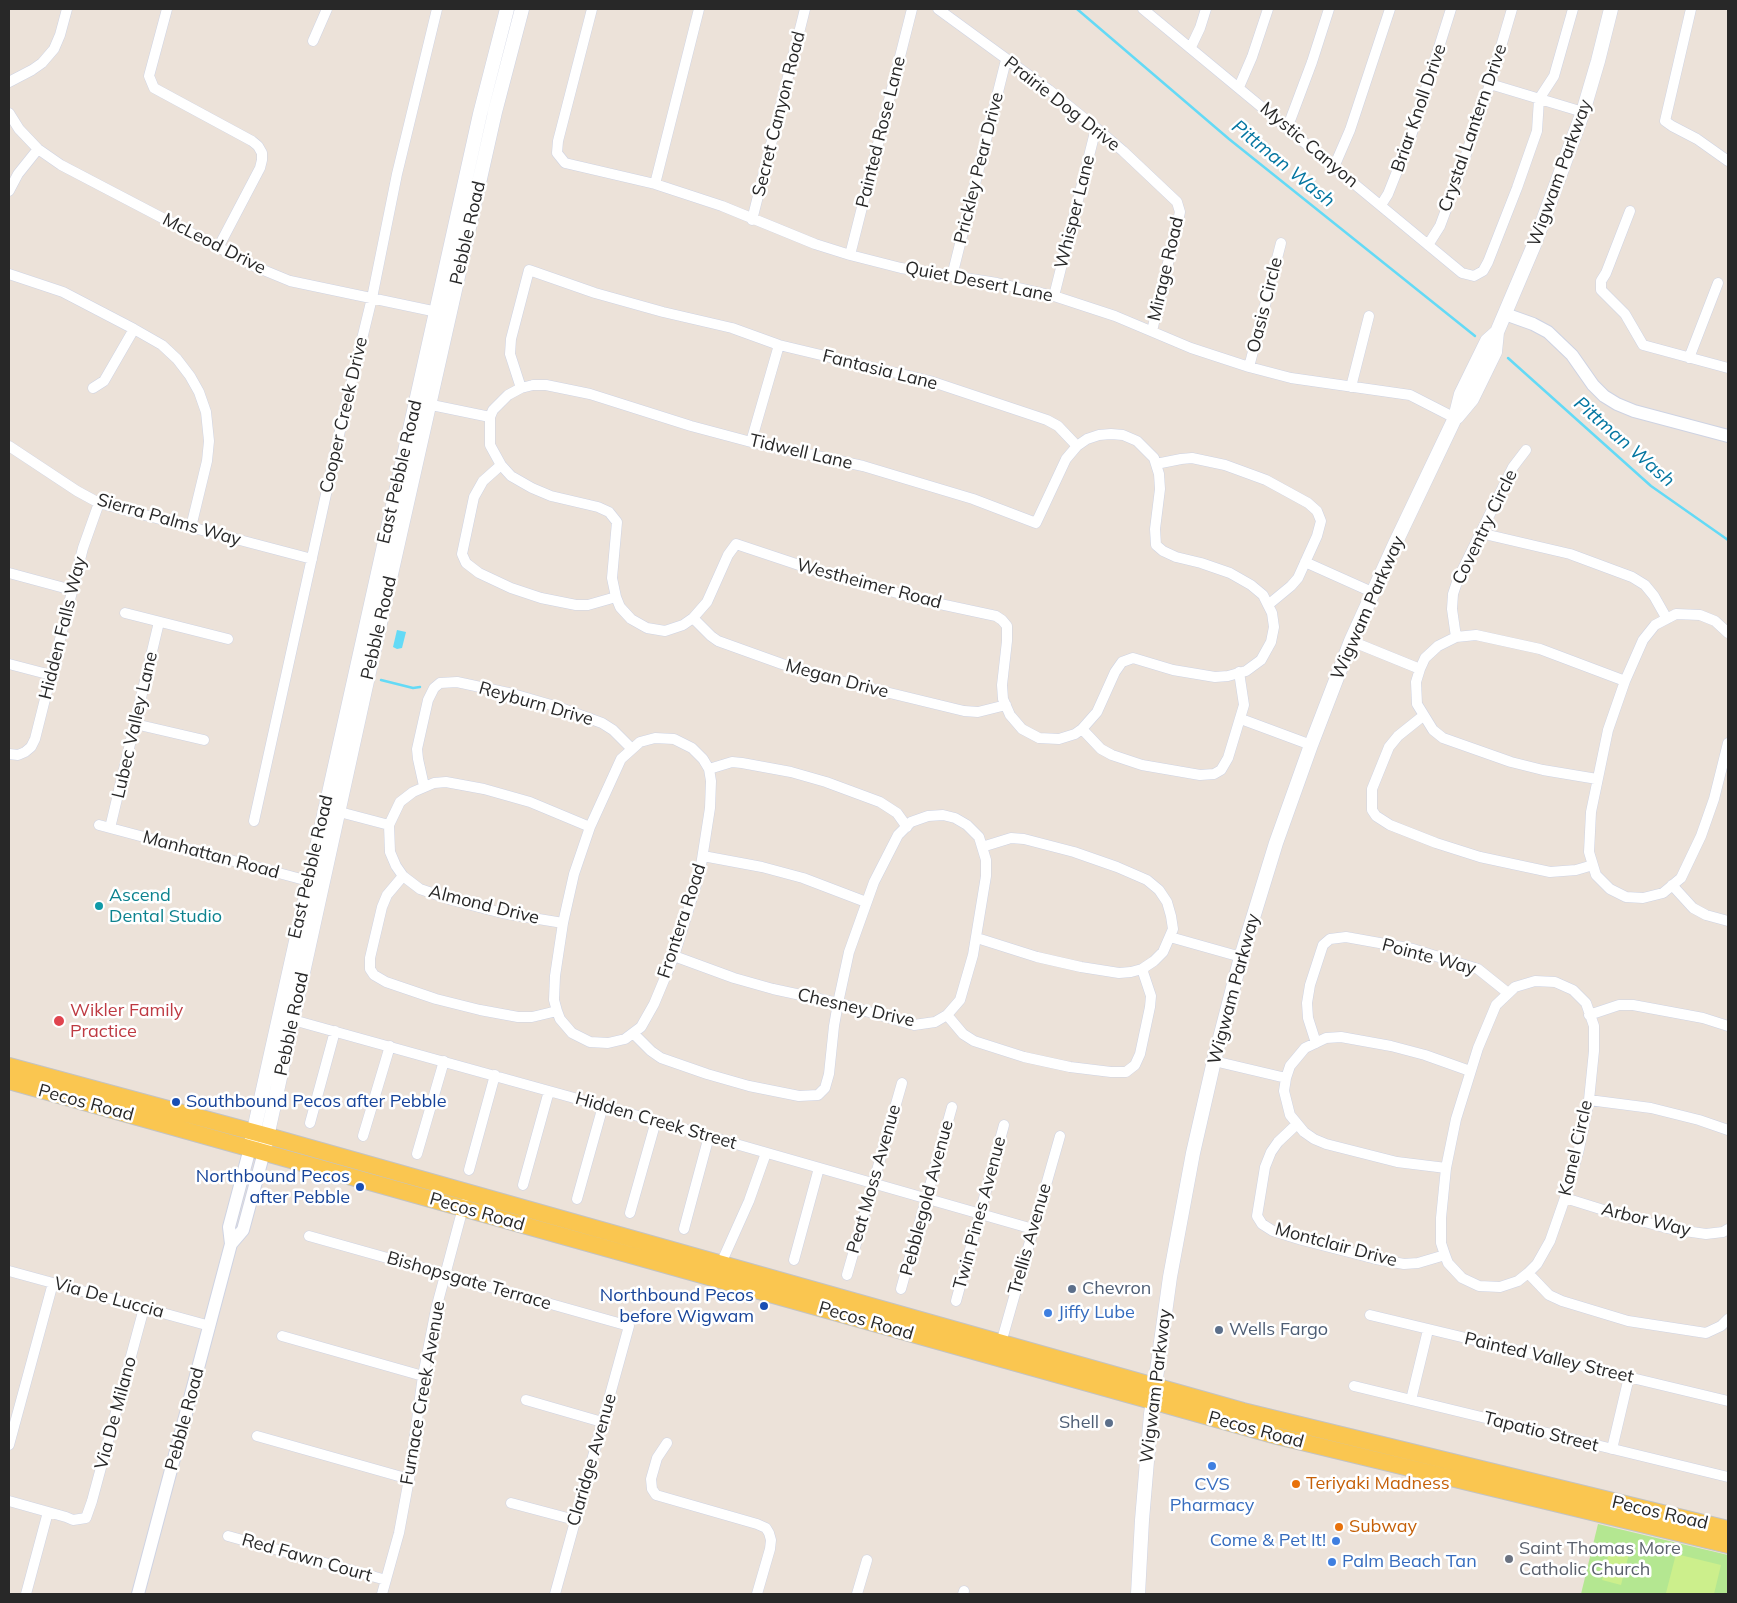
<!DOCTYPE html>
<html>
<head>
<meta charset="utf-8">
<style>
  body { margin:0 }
  #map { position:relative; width:1737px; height:1603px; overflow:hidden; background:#ece2d9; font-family:Mulish,sans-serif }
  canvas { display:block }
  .frame { position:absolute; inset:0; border:10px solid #282828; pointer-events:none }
</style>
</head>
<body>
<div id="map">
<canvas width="1737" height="1603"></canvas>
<div class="frame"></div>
</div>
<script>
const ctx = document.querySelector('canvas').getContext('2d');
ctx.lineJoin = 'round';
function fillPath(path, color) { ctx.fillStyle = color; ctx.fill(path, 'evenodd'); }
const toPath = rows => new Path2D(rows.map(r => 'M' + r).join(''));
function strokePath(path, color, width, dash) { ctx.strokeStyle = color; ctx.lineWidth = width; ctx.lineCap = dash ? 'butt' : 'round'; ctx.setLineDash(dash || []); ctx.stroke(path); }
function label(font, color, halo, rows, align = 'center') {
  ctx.font = font + ' Mulish,sans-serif'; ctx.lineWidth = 5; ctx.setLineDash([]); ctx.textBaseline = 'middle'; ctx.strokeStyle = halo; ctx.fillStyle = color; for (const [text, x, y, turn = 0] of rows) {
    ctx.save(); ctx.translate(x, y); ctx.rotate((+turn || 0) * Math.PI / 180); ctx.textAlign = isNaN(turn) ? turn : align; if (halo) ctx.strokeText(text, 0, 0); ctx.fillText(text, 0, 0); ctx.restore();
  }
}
const green = toPath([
  [1598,1524,1728,1555,1728,1594,1581,1594]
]);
const pitch = toPath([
  [1611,1545,1630,1550,1621,1585,1602,1580],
  [1676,1554,1721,1565,1714,1594,1666,1593]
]);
const water = toPath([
  [397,630,406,632,402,648,397,649,393,647]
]);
const stream = toPath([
  [1077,9,1229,139,1475,336],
  [1508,358,1651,486,1728,540],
  [381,680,413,688,420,687]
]);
const minor = toPath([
  [167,9,149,76,154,88,252,141,258,146,262,153,262,160,260,168,218,248],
  [592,9,558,141,557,153,565,163,655,184,722,206,815,244,850,255,901,268,997,283,1054,296,1115,316,1191,348,1249,367,1291,378,1410,395,1455,418],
  [938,9,1049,90,1096,128,1123,151,1177,202,1180,212,1152,331],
  [1143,9,1462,273,1474,276,1483,271,1488,262,1517,188,1537,131,1539,99,1554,76,1573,9],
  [1691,9,1665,121,1672,126,1697,139,1728,161],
  [313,41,327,9],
  [1191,47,1200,28,1206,9],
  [9,82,32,70,42,63,54,49,60,35,67,9],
  [1490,84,1583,112],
  [1239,87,1252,57,1268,9],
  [9,113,19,129,38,149,61,165,256,267,290,281,442,313],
  [1287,127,1291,118,1312,62,1329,9],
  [1334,167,1350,130,1390,9],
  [655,184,699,9],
  [9,191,18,174,38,149],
  [1381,205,1388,194,1411,136,1451,9],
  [1630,211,1606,273,1601,281,1601,290,1625,314,1643,345,1728,368],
  [752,220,805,9],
  [1428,245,1440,226,1460,172,1490,84,1512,9],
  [850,255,912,9],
  [9,274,63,292,134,329,162,345,177,359,190,376,199,392,206,412,209,441,207,461,191,527],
  [952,276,1006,60],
  [1054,296,1096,128],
  [1689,358,1718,283],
  [1249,367,1281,243],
  [533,385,546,385,590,394,691,426,751,442,863,466,973,499,1036,523,1066,459,1077,446,1087,439,1099,435,1111,434,1123,435,1137,441,1154,458,1159,474,1160,489,1155,529,1156,545,1163,551,1176,557,1201,563,1230,573,1251,585,1263,595,1272,613,1274,627,1271,642,1261,660,1246,671,1228,676,1215,677,1173,670,1133,658,1122,662,1115,672,1097,712,1082,729,1075,734,1059,739,1039,738,1022,729,1010,715,1003,699,1002,685,1007,641,1007,626,1002,620,996,616,926,601,814,570,736,544,728,555,707,602,693,618,683,625,665,631,647,628,631,619,620,607,616,597,612,578,617,522,609,512,598,507,551,496,532,488,511,476,501,465,490,445,490,417,493,410,508,395,521,388,533,385],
  [1351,387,1369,316],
  [93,388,104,381,134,329],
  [521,388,510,354,511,339,529,270,595,293,663,312,732,328,779,345,930,381,1047,420,1058,426,1077,446],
  [422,403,490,417],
  [751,442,779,345],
  [9,446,77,491,99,503,312,559],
  [1156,464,1181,459,1192,458,1225,465,1266,480,1308,503,1317,511,1321,521,1317,536,1298,578,1291,586,1268,605],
  [501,465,483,481,474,497,462,554,466,563,479,573,511,588,541,598,576,605,588,605,616,597],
  [1480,533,1570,554,1632,577,1645,585,1654,596,1667,619],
  [1305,562,1372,592],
  [9,573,72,590],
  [125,613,228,639],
  [693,618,711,636,718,641,782,664,836,680,964,711,978,712,1006,705],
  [1728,633,1715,621,1700,615,1676,614,1655,625,1643,640,1625,681,1608,730,1591,812,1589,852,1596,875,1610,889,1626,897,1643,898,1663,893,1681,878,1701,836,1714,799,1728,743],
  [1456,637,1452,609,1453,594,1458,579,1513,467,1526,450],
  [1351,641,1420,669],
  [9,664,51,675],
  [1423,716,1398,736,1389,747,1372,789,1372,810,1376,816,1390,825,1436,843,1480,857,1550,872,1576,870,1593,865],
  [1241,719,1311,745],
  [135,724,204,740],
  [1082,729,1101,749,1112,755,1142,765,1200,775,1214,774,1221,770,1228,758,1244,705,1239,672],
  [9,754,18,755,25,752,31,747,35,739,83,548,99,503],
  [709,769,732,762,742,763,791,772,826,782,880,802,897,813,907,827],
  [1597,779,1543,770,1511,762,1443,738,1433,730,1417,704,1416,682,1420,669,1425,658,1438,646,1456,637,1476,635,1540,649,1625,681],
  [424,786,418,759,417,749,428,700,434,688,440,683,457,682,513,694,558,707,602,723,613,730,631,748],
  [332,810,389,825],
  [254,821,343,417,372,298,397,174,437,9],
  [99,825,316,883],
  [110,828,159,622],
  [703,856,762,867,803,878,866,902],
  [403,876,387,895,382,907,370,958,370,969,374,975,386,982,436,999,480,1010,518,1017,532,1017,557,1011,560,1019,572,1033,590,1042,608,1043,625,1039,633,1033,651,1051,661,1058,707,1074,749,1086,799,1096,818,1095,825,1088,829,1074,834,1026,838,1003,849,952,874,882,898,835,911,822,928,816,943,815,955,818,967,825,979,837,986,860,986,876,973,955,960,1000,947,1015,935,1022,914,1025,838,1003,773,989,734,978,674,956],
  [1672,885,1693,908,1706,915,1728,921],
  [563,923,502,913,452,900,420,889,403,876,396,866,390,852,389,825,400,802,413,792,434,783,446,782,484,789,530,802,590,827],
  [1170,937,1241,957],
  [977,938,1037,957,1081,967,1119,973,1131,972,1142,969,1154,961,1163,952,1173,929,1171,916,1167,902,1159,890,1147,880,1117,867,1074,852,1024,839,1011,838,982,847],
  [557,1011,554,1000,555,976,563,923,574,874,590,827,621,759,640,742,655,738,674,739,692,748,703,759,709,769,711,781,710,808,700,872,674,956,654,1004,641,1027,633,1033],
  [947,1015,963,1034,974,1041,1024,1057,1070,1067,1111,1072,1126,1072,1135,1065,1140,1054,1150,1007,1151,996,1142,969],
  [1589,1015,1619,1005,1633,1005,1703,1018,1728,1026],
  [289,1016,293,1020,603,1106,1033,1229],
  [1316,1043,1308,1018,1307,1003,1310,985,1323,945,1330,939,1346,937,1413,949,1478,969,1508,993],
  [1214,1061,1286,1078],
  [1589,1100,1651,1108,1699,1120,1728,1130],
  [310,1123,335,1031],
  [1297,1124,1278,1142,1271,1152,1265,1167,1257,1216,1262,1224,1273,1231,1302,1240,1376,1259,1404,1264,1418,1263,1445,1255,1448,1263,1462,1278,1479,1286,1500,1287,1518,1281,1528,1273,1549,1295,1562,1301,1628,1321,1706,1333,1721,1326,1728,1319],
  [363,1136,390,1046],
  [417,1154,444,1061],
  [1446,1168,1397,1162,1326,1144,1314,1139,1304,1132,1290,1115,1284,1091,1286,1078,1290,1066,1305,1048,1326,1038,1341,1037,1391,1046,1425,1055,1470,1071],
  [469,1170,495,1075],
  [523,1185,549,1091],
  [1565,1198,1626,1217,1671,1229,1706,1234,1723,1232,1728,1229],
  [577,1199,603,1106],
  [630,1213,656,1121],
  [684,1229,709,1136],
  [309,1236,629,1326,555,1594],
  [1445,1255,1441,1243,1441,1218,1446,1168,1456,1119,1478,1048,1496,1005,1515,987,1535,981,1555,982,1573,990,1586,1003,1594,1026,1594,1051,1589,1100,1579,1149,1565,1198,1550,1241,1537,1264,1528,1273],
  [794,1260,819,1168],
  [719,1268,749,1201,766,1153],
  [9,1271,210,1326],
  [847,1275,902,1083],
  [901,1289,952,1107],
  [956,1301,1004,1125],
  [1370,1315,1728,1401],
  [282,1336,423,1376],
  [1001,1343,1060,1136],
  [1354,1386,1728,1477],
  [526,1400,602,1422],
  [1411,1400,1428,1330],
  [257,1436,409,1479],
  [667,1443,657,1458,651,1479,652,1489,656,1495,757,1524,766,1528,769,1533,771,1540,770,1549,757,1594],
  [9,1445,53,1283],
  [1612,1449,1629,1377],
  [9,1501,66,1517,73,1520,86,1518,92,1501,144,1308],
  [511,1503,575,1520],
  [228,1536,386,1580],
  [26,1594,48,1512],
  [382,1594,399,1533,409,1479,423,1376,436,1309,464,1204],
  [857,1594,867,1560],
  [963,1594,964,1591]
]);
const tertiary = toPath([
  [1505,314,1533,324,1548,332,1572,355,1593,385,1604,396,1617,404,1634,411,1728,436],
  [231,1244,243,1230,264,1152],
  [138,1594,231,1244,229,1227,250,1148]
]);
const secondary = toPath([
  [1457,417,1472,399,1495,352,1497,332,1534,245,1583,112,1598,61,1611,9],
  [265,1146,365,690,495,112,522,9],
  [250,1148,442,285,480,114,507,9],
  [1138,1594,1142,1520,1151,1414,1170,1277,1193,1153,1214,1061,1241,957,1276,843,1311,745,1351,641,1395,544,1455,418,1461,394,1487,341,1497,332]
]);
const primary = toPath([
  [9,1066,268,1136,1243,1411,1728,1529],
  [9,1081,1277,1436,1728,1545]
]);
const markers = [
  [99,906,5,"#0f9aa8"],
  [59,1021,6,"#e0444e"],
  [176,1102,5,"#1a4fb4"],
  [360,1187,5,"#1a4fb4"],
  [1072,1289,5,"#5c6f8a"],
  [764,1306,5,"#1a4fb4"],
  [1048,1313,5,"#3f7fe0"],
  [1219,1330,5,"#5c6f8a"],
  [1109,1423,5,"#5c6f8a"],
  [1212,1466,5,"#3f7fe0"],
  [1296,1484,5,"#e8710a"],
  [1339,1527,5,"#e8710a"],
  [1336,1541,5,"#3f7fe0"],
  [1509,1559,5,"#6b7280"],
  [1332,1562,5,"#3f7fe0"]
];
const streetNames = [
  ["Prairie Dog Drive",1062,104,38],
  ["Briar Knoll Drive",1419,108,-71],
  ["Secret Canyon Road",779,114,-76],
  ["Crystal Lantern Drive",1473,128,-71],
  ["Painted Rose Lane",881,132,-76],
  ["Mystic Canyon",1309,145,40],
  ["Prickley Pear Drive",979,168,-76],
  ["Wigwam Parkway",1560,173,-70],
  ["Whisper Lane",1075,212,-76],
  ["Pebble Road",468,233,-77],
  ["McLeod Drive",214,244,27],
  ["Mirage Road",1166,269,-77],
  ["Quiet Desert Lane",979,282,11],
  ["Oasis Circle",1265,305,-76],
  ["Fantasia Lane",880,370,14],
  ["Cooper Creek Drive",344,415,-77],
  ["Tidwell Lane",801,452,13],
  ["East Pebble Road",400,472,-77],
  ["Sierra Palms Way",169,520,16],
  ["Coventry Circle",1485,527,-64],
  ["Westheimer Road",869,584,15],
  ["Wigwam Parkway",1368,608,-66],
  ["Hidden Falls Way",63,628,-76],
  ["Pebble Road",379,628,-77],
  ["Megan Drive",837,679,15],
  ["Reyburn Drive",536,704,16],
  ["Lubec Valley Lane",135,725,-77],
  ["Manhattan Road",211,855,15],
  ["East Pebble Road",311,867,-77],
  ["Almond Drive",484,905,14],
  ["Frontera Road",682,921,-72],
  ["Pointe Way",1429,957,15],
  ["Wigwam Parkway",1234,989,-75],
  ["Chesney Drive",856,1008,13],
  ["Pebble Road",292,1024,-78],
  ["Pecos Road",86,1103,15],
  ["Hidden Creek Street",656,1121,16],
  ["Kanel Circle",1576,1148,-77],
  ["Peat Moss Avenue",874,1179,-74],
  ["Pebblegold Avenue",927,1198,-75],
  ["Pecos Road",477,1212,16],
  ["Twin Pines Avenue",980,1213,-75],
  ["Arbor Way",1646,1220,14],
  ["Trellis Avenue",1030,1239,-74],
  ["Montclair Drive",1336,1245,15],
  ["Bishopsgate Terrace",469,1281,16],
  ["Via De Luccia",109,1298,15],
  ["Pecos Road",866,1321,16],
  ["Painted Valley Street",1549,1358,13],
  ["Wigwam Parkway",1156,1386,-83],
  ["Furnace Creek Avenue",423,1393,-80],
  ["Via De Milano",116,1413,-75],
  ["Pebble Road",185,1419,-75],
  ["Pecos Road",1256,1430,15],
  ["Tapatio Street",1541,1432,14],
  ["Claridge Avenue",592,1460,-74],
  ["Pecos Road",1660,1513,13],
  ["Red Fawn Court",307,1558,16]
];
const cultureNames = [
  ["Ascend",109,896],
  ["Dental Studio",109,917]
];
const healthNames = [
  ["Wikler Family",70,1011],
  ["Practice",70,1032]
];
const transitNames = [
  ["Southbound Pecos after Pebble",186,1102,"left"],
  ["Northbound Pecos",350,1177],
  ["after Pebble",350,1198],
  ["Northbound Pecos",754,1296],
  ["before Wigwam",754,1317]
];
const serviceNames = [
  ["Chevron",1082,1289],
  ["Wells Fargo",1229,1330],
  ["Shell",1099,1423,"right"]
];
const shopNames = [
  ["Jiffy Lube",1058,1313],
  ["CVS",1212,1485,"center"],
  ["Pharmacy",1212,1506,"center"],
  ["Come & Pet It!",1326,1541,"right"],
  ["Palm Beach Tan",1342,1562]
];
const foodNames = [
  ["Teriyaki Madness",1306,1484],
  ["Subway",1349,1527]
];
const worshipNames = [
  ["Saint Thomas More",1519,1549],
  ["Catholic Church",1519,1570]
];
const waterNames = [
  ["Pittman Wash",1283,164,39],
  ["Pittman Wash",1624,442,41]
];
fillPath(green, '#b4e791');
fillPath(pitch, '#ccef8c');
fillPath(water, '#64daf6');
strokePath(stream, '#64daf6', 2.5);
strokePath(minor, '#ced3e3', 11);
strokePath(tertiary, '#ced3e3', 14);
strokePath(secondary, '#ced3e3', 15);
strokePath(primary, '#c3c3c3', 18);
strokePath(minor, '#fff', 10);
strokePath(tertiary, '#fff', 12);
strokePath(secondary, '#fff', 14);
strokePath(primary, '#fac650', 16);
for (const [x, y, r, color] of markers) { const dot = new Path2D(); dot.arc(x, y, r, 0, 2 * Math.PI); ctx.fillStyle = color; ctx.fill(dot); strokePath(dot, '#fff', 2); }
label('18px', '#282828', '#fff', streetNames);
label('18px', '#0d838f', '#fff', cultureNames, 'left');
label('18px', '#be3a42', '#fff', healthNames, 'left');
label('18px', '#164399', '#fff', transitNames, 'right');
label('18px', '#4e5e75', '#fff', serviceNames, 'left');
label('18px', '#366cbe', '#fff', shopNames, 'left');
label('18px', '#c56008', '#fff', foodNames, 'left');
label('18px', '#5b616d', '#fff', worshipNames, 'left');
label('italic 19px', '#0476a1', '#fff', waterNames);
</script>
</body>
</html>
